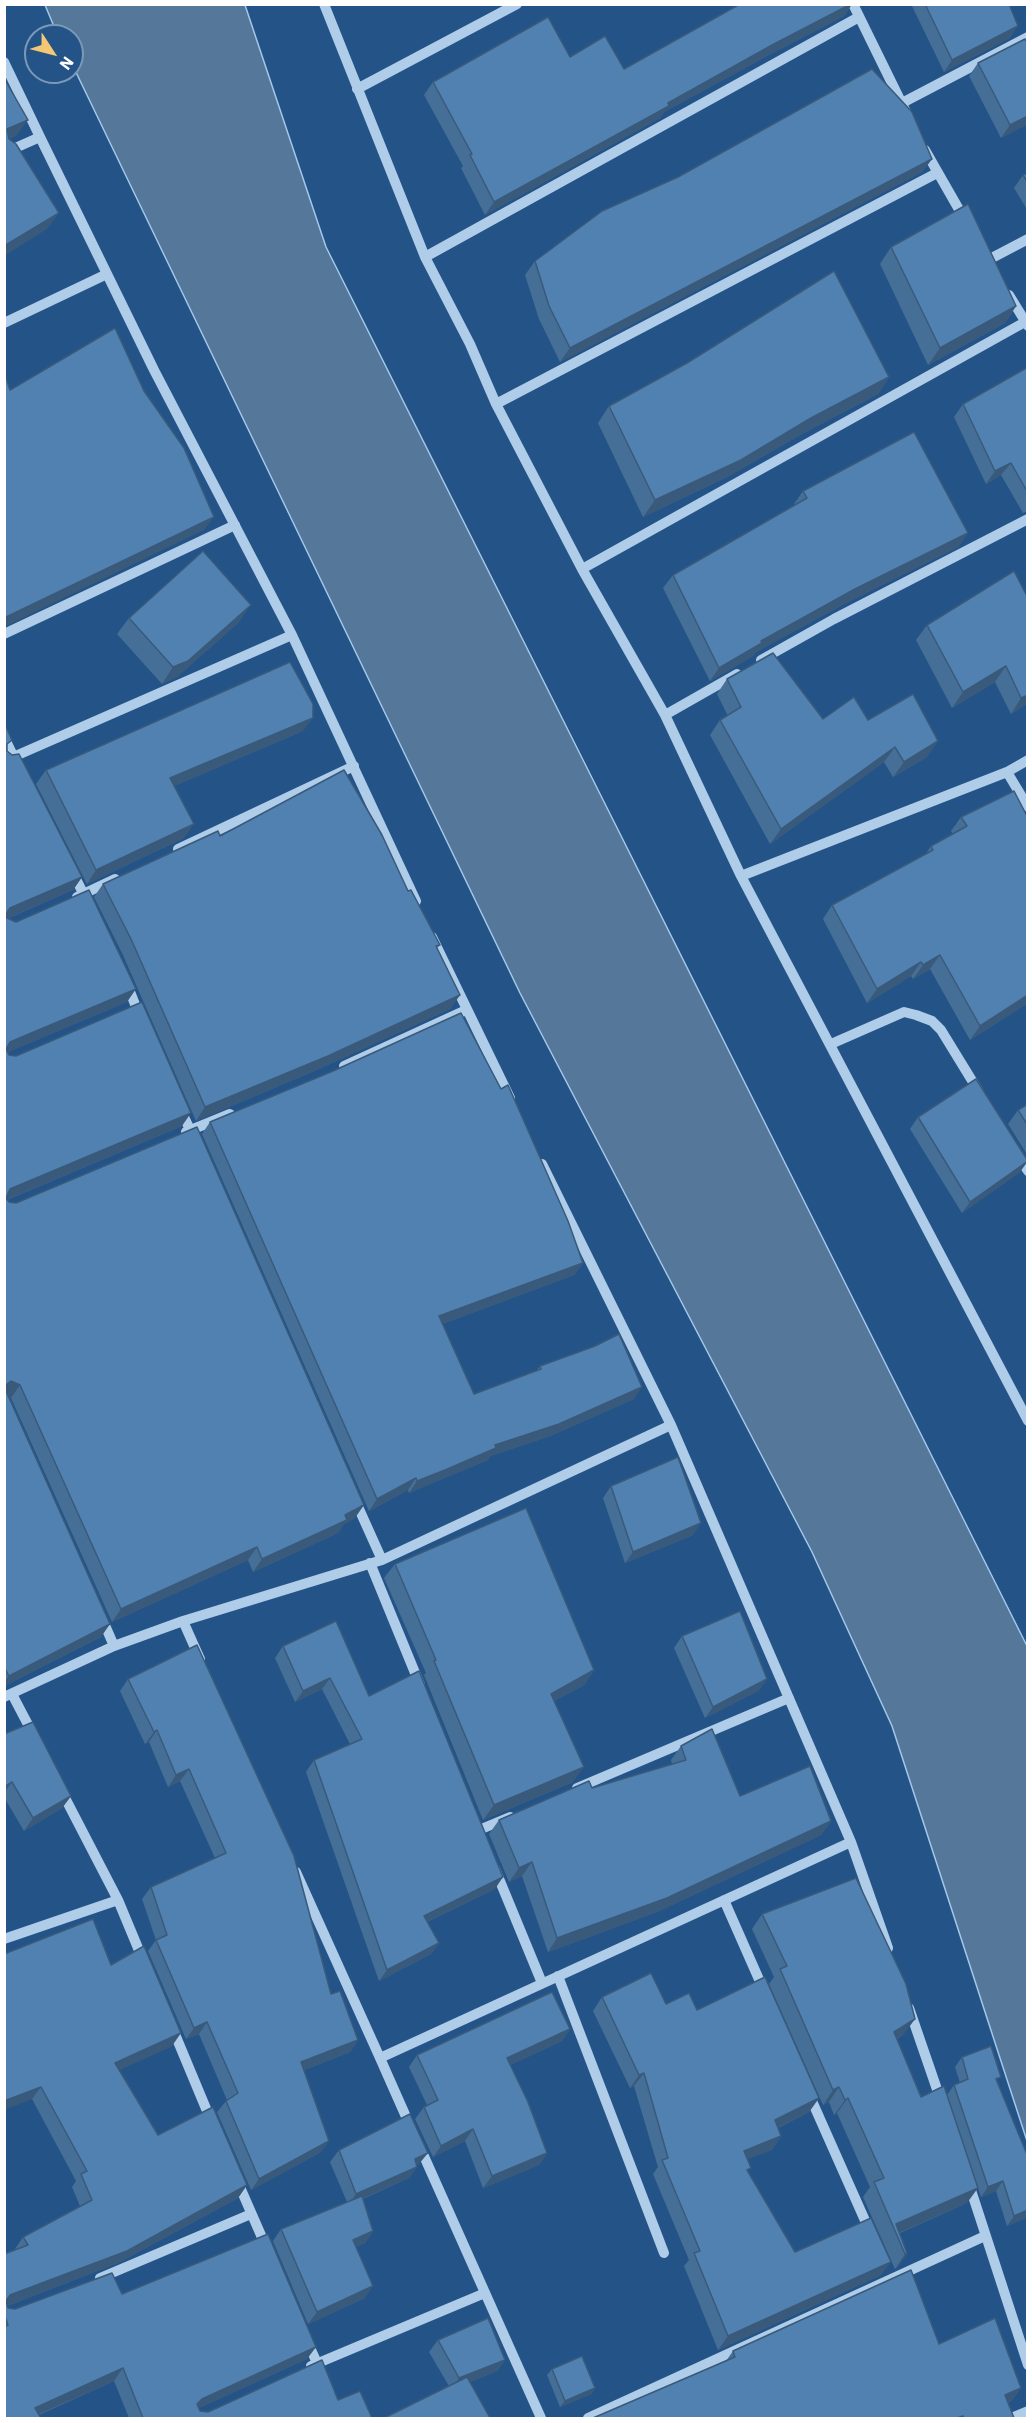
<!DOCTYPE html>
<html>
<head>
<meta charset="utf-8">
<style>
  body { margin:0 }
  #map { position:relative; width:1032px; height:2423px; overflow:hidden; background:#245487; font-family:"IBM Plex Sans",sans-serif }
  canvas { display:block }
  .frame { position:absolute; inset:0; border:6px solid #fff; pointer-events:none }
  .north { position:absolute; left:24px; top:24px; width:60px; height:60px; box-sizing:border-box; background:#245487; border:2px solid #7c98b7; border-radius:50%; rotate:126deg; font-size:16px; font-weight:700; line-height:24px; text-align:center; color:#fff }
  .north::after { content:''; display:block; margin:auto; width:21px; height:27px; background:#f3c773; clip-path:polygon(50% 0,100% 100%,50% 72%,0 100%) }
</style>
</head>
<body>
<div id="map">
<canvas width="1032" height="2423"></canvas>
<div class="frame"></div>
<div class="north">N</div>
</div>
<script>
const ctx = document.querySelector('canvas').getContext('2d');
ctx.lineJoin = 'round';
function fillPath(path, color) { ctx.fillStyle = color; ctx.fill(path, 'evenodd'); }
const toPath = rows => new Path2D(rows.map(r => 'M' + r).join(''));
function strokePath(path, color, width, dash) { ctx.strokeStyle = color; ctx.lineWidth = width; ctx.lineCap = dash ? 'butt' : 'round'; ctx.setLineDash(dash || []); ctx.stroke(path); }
const water = toPath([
  [45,5,245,5,326,247,1027,1646,1027,2141,892,1726,812,1552,520,993,72,64,72,36,58,36,45,5]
]);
const minor = toPath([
  [324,4,425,257,470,344,496,404,582,569,665,715,741,876,1028,1421],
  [853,4,906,112],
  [4,62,40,137,4,153],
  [357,89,517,4],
  [902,103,1028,37],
  [40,137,154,370,292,635,416,901],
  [925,150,965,220],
  [425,257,859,17],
  [988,260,1028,239],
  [1009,295,1028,326],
  [4,323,107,274],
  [496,404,937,173],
  [582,569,1025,322],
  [4,634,235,525],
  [761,660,834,619,1028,519],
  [665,715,737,674],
  [4,737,18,766],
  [4,761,292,635],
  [1007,772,1028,807],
  [178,849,354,766],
  [72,871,89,905],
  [741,876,1007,772,1028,760],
  [77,897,115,879],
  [432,937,510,1098],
  [127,984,140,1017],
  [831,1044,904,1012,916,1015,932,1021,941,1030,979,1092],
  [344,1066,466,1010],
  [180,1108,196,1143],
  [186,1132,230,1114],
  [1017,1154,1028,1171],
  [671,1425,851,1842,888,1948],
  [355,1500,382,1560],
  [370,1563,420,1685],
  [101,1616,114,1646],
  [183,1621,200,1659],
  [12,1694,34,1736],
  [4,1697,114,1646,183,1621,382,1560,671,1425,542,1164],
  [577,1788,789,1698],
  [61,1790,118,1900,143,1960],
  [479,1830,510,1817],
  [495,1869,542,1983],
  [296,1872,380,2058],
  [724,1900,765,1993],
  [4,1939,118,1900],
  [558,1976,664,2253],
  [909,2008,941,2101],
  [172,2027,212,2123],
  [808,2092,871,2234],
  [411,2128,380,2058,851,1842],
  [419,2145,541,2418],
  [236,2178,267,2249],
  [969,2184,1028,2365],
  [100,2278,251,2214],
  [307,2341,317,2363],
  [311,2366,485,2293],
  [588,2418,985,2236],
  [1011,2418,1028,2411]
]);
const wall = toPath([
  [738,4,852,4,844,16,765,57,664,112,660,118,485,215,461,168,463,166,424,95,433,82,570,57,624,69,738,5],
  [911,4,1009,4,1010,38,944,72],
  [978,63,1028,124,1001,138,969,76],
  [932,159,922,172,560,362,539,319,525,275,535,261],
  [1028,173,1028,211,1014,188,1023,175],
  [891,247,1016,306,1005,323,928,365,880,264],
  [1028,367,1028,511,1023,513,1001,475,986,484,954,417,963,404],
  [889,377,878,394,800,435,729,476,643,517,598,423,609,406],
  [803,491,968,533,958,547,846,603,756,652,753,656,710,681,663,588,673,575,794,506,794,504],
  [1028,598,1028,703,1011,714,995,682,952,708,916,640,927,625],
  [129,618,239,622,177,677,162,684,117,634],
  [727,679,823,719,868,720,927,757,893,777,884,762,770,844,710,735,720,720,728,716,717,694],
  [4,723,7,751,82,877,73,890,7,919,127,1002,8,1052,9,1055,182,1126,7,1200,355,1518,344,1524,338,1533,253,1572,248,1560,112,1622,11,1398,9,1397,101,1637,4,1686],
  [303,731,174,786,184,838,87,884,36,784,46,770],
  [961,817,1028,818,1028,1003,970,1040,930,969,913,979,911,976,867,1003,823,919,832,905,925,855,931,846,953,834,951,831],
  [220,836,408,891,440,945,437,948,460,995,450,1009,319,1069,196,1121,122,953,94,897,103,884],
  [1028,1104,1028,1156,1008,1124,1018,1110],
  [918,1117,1020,1172,962,1213,910,1129],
  [210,1122,583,1263,574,1275,442,1324,474,1394,536,1371,540,1366,634,1399,550,1436,490,1456,488,1460,437,1481,409,1493,408,1490,369,1511,202,1134],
  [611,1486,693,1535,625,1563,603,1498],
  [395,1564,594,1670,584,1685,554,1701,573,1782,483,1820,424,1675,426,1673,384,1578],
  [682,1636,767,1679,758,1691,705,1718,674,1648],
  [197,1645,331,1994,358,2040,350,2052,304,2070,329,2141,321,2152,251,2190,217,2112,227,2100,199,2034,186,2039,148,1951,156,1940,142,1899,151,1887,215,1858,180,1781,168,1787,149,1742,145,1744,120,1691,128,1679],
  [283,1646,369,1696,495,1889,427,1922,439,1943,431,1954,379,1981,306,1772,314,1760,350,1744,322,1689,295,1702,275,1658],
  [4,1734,71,1796,62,1808,24,1831,4,1797],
  [681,1746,740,1796,831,1821,821,1835,657,1912,548,1952,522,1876,509,1882,489,1834,499,1820,592,1788,672,1764,671,1760],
  [762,1914,904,2034,897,2039,967,2203,900,2233,907,2253,897,2268,895,2269,863,2197,870,2187,837,2113,834,2115,829,2102,823,2105,769,1984,774,1977,752,1929],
  [111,1965,172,2046,119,2070,158,2135,247,2185,238,2198,118,2263,7,2306,8,2308,15,2309,122,2294,307,2359,199,2408,200,2411,208,2412,338,2400,372,2418,129,2418,114,2381,39,2415,4,2418,4,2254,15,2250,15,2249,23,2237,80,2206,72,2187,76,2181,32,2099],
  [602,1997,666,2004,697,2010,819,2098,809,2112,778,2128,781,2136,772,2150,747,2159,748,2173,795,2252,881,2275,718,2350,684,2266,689,2260,653,2174,658,2167,634,2086,630,2088,593,2011],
  [570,2029,562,2041,510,2065,547,2153,539,2165,483,2188,465,2141,433,2157,415,2119,424,2107,427,2105,409,2067,417,2055],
  [962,2057,997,2083,1028,2217,1007,2226,996,2191,981,2197,947,2095,954,2085,960,2083,955,2067],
  [339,2150,419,2164,417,2165,417,2167,409,2178,363,2199,373,2231,365,2243,356,2247,365,2298,308,2324,273,2241,281,2229,347,2202,330,2162],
  [438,2340,505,2360,497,2371,470,2382,449,2386,429,2352],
  [939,2344,1021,2388,1012,2400,1008,2403,1014,2418,593,2418,726,2361,733,2351],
  [552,2369,595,2388,591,2394,560,2407,547,2375]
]);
const shadedWall = toPath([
  [851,4,852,4,844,16,765,57,664,112,660,118,485,215,494,202,668,103,774,44],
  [1018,26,1010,38,944,72,952,60],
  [1028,116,1028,124,1001,138,1010,125],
  [28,120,16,136,4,142,7,129],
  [932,159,922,172,560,362,570,348],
  [59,213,47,229,4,256,4,246],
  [1016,306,1005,323,928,365,940,348],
  [889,377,878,394,800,435,729,476,643,517,655,500],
  [1011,463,1001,475,986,484,995,471],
  [214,517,204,530,4,627,4,618],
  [968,533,958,547,846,603,756,652,753,656,710,681,719,668,761,641,855,589],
  [251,605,239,622,177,677,162,684,173,667],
  [1006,666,995,682,952,708,963,692],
  [1028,695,1028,703,1011,714,1021,698],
  [313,718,303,731,160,792,170,778],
  [938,741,927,757,893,777,904,762],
  [895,747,884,762,770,844,781,829],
  [194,824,184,838,87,884,96,870],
  [82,877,73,890,4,920,4,915,10,908],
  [940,955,930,969,913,979,923,965],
  [921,962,911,976,867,1003,877,989],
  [136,989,127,1002,4,1054,4,1050,10,1042],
  [460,995,450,1009,319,1069,196,1121,205,1107],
  [1028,995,1028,1003,970,1040,980,1026],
  [191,1113,182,1126,4,1201,10,1189],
  [1028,1161,1020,1172,962,1213,970,1202],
  [583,1263,574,1275,431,1328,439,1316],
  [11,1381,20,1385,11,1398,4,1395,7,1384],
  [642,1387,634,1399,550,1436,490,1456,488,1460,409,1493,417,1481,495,1445],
  [416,1478,408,1490,369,1511,377,1499],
  [364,1505,355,1518,344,1524,338,1533,253,1572,262,1559],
  [701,1523,693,1535,625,1563,633,1552],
  [257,1547,248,1560,112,1622,121,1609],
  [110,1624,101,1637,4,1686,4,1682,9,1676],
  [594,1670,584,1685,541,1708,551,1694],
  [330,1678,322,1689,295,1702,303,1691],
  [767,1679,758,1691,705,1718,713,1707],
  [157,1730,149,1742,145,1744,154,1732],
  [584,1767,573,1782,483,1820,494,1805],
  [189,1769,180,1781,168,1787,176,1775],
  [12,1782,4,1793,4,1787],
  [71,1796,62,1808,24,1831,33,1818],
  [831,1821,821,1835,657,1912,548,1952,557,1938],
  [532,1862,522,1876,509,1882,519,1868],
  [503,1877,495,1889,416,1927,424,1916],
  [439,1943,431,1954,379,1981,387,1970],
  [915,2019,904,2034,883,2047,894,2032],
  [207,2022,199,2034,186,2039,194,2028],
  [570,2029,562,2041,499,2070,507,2058],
  [181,2033,172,2046,107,2076,115,2063],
  [358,2040,350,2052,293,2074,301,2062],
  [644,2073,634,2086,630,2088,639,2075],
  [41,2087,32,2099,4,2110,4,2101],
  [839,2087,829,2102,823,2105,833,2090],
  [819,2098,809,2112,765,2134,775,2120],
  [848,2098,837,2113,834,2115,845,2100],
  [473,2129,465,2141,433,2157,441,2146],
  [781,2136,772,2150,734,2164,744,2151],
  [329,2141,321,2152,251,2190,259,2179],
  [428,2153,419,2164,406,2171,415,2159],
  [547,2153,539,2165,483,2188,492,2176],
  [417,2167,409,2178,348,2205,356,2194],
  [1003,2181,996,2191,981,2197,988,2187],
  [247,2185,238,2198,118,2263,4,2307,4,2302,10,2295],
  [978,2188,967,2203,896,2234,896,2224],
  [1028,2210,1028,2217,1007,2226,1014,2216],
  [373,2231,365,2243,345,2252,353,2240],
  [907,2253,897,2268,895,2269,905,2254],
  [891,2262,881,2275,718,2350,728,2336],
  [373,2286,365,2298,308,2324,317,2312],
  [316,2347,307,2359,193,2411,202,2399],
  [505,2360,497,2371,451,2390,459,2378],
  [123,2368,114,2381,30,2418,35,2408],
  [595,2388,591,2394,560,2407,565,2401],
  [1021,2388,1012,2400,997,2408,1005,2395]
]);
const building = toPath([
  [740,4,851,4,774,44,668,103,669,106,494,202,470,155,472,154,433,82,548,17,570,57,605,36,624,69,740,4],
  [925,4,1009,4,1018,26,952,60,925,4],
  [1025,39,1028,44,1028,116,1010,125,978,63,1025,39],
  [872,69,912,112,932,159,570,348,549,306,535,261,602,211,678,177,872,69],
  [4,78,28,120,7,129,9,139,16,144,59,213,4,246,4,78],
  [1028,173,1028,183,1023,175,1028,173],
  [968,204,1016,306,940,348,891,247,968,204],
  [834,271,889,377,811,418,741,460,655,500,609,406,687,363,834,271],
  [115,328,144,391,184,448,214,517,4,618,4,372,10,390,115,328],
  [1028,367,1028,493,1011,463,995,471,963,404,1028,367],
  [914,432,968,533,855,589,761,641,762,643,719,668,673,575,807,498,803,491,914,432],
  [203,551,251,605,188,661,173,667,129,618,203,551],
  [1014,571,1028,598,1028,695,1021,698,1006,666,963,692,927,625,1014,571],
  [773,653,823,719,854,697,868,720,913,694,938,741,904,762,895,747,781,829,720,720,741,707,727,679,773,653],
  [290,662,313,704,313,718,170,778,194,824,96,870,46,770,290,662],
  [4,723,12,740,7,744,7,751,12,755,19,754,82,877,10,908,6,914,7,918,16,922,89,890,136,989,10,1042,6,1049,9,1055,16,1056,142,1002,191,1113,10,1189,6,1198,9,1202,16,1203,197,1127,364,1505,345,1515,347,1520,262,1559,257,1547,121,1609,20,1385,11,1381,7,1384,6,1391,110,1624,9,1676,4,1667,4,723],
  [344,770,382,835,408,891,411,890,440,945,436,946,460,995,328,1056,205,1107,131,939,103,884,218,831,220,836,344,770],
  [1014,791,1028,818,1028,995,980,1026,940,955,923,965,921,962,877,989,832,905,933,850,931,846,967,826,961,817,1014,791],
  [461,1013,501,1089,508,1085,568,1221,583,1263,439,1316,474,1394,541,1369,540,1366,595,1346,619,1334,642,1387,559,1424,495,1445,496,1448,445,1470,417,1481,416,1478,377,1499,210,1122,333,1071,461,1013],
  [976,1079,1028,1161,970,1202,918,1117,976,1079],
  [1028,1104,1028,1126,1018,1110,1028,1104],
  [678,1457,701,1523,633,1552,611,1486,678,1457],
  [526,1508,594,1670,551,1694,584,1767,494,1805,434,1661,436,1660,395,1564,526,1508],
  [740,1611,767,1679,713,1707,682,1636,740,1611],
  [336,1621,369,1696,419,1671,503,1877,424,1916,439,1943,387,1970,314,1760,362,1739,330,1678,303,1691,283,1646,336,1621],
  [197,1645,294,1856,331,1994,340,1991,358,2040,301,2062,329,2141,259,2179,226,2101,238,2093,207,2022,194,2028,156,1940,167,1935,151,1887,226,1853,189,1769,176,1775,157,1730,154,1732,128,1679,197,1645],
  [33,1722,71,1796,33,1818,12,1782,4,1787,4,1734,33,1722],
  [712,1729,740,1796,810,1766,831,1821,667,1898,557,1938,532,1862,519,1868,499,1820,589,1781,592,1788,686,1760,681,1746,712,1729],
  [856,1878,906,1984,915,2019,894,2032,921,2097,944,2086,978,2188,896,2224,907,2253,905,2254,874,2182,884,2178,848,2098,845,2100,839,2087,833,2090,780,1969,787,1966,762,1914,856,1878],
  [93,1919,111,1965,144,1946,181,2033,115,2063,158,2135,213,2107,247,2185,127,2251,10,2295,6,2301,8,2308,15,2309,112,2273,122,2294,268,2234,316,2347,202,2399,197,2404,200,2411,208,2412,322,2360,338,2400,360,2391,372,2418,143,2418,123,2368,35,2408,41,2418,4,2418,4,2327,8,2325,4,2314,4,2254,28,2245,23,2237,92,2200,81,2174,87,2171,41,2087,4,2101,4,1954,93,1919],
  [651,1973,666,2004,689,1993,697,2010,765,1977,819,2098,775,2120,781,2136,744,2151,751,2168,747,2170,795,2252,871,2218,891,2262,728,2336,694,2253,700,2251,662,2160,668,2158,644,2073,639,2075,602,1997,651,1973],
  [552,1992,570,2029,507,2058,528,2102,547,2153,492,2176,473,2129,441,2146,424,2107,438,2100,417,2055,552,1992],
  [991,2046,1001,2077,996,2079,1028,2157,1028,2210,1014,2216,1003,2181,988,2187,954,2085,968,2079,962,2057,991,2046],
  [410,2114,428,2153,415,2159,417,2167,356,2194,339,2150,410,2114],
  [362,2196,373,2231,353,2240,373,2286,317,2312,281,2229,362,2196],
  [911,2270,939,2344,995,2318,1021,2388,1005,2395,1014,2418,964,2418,963,2416,957,2418,593,2418,735,2357,733,2351,911,2270],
  [488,2318,505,2360,459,2378,438,2340,488,2318],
  [582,2356,595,2388,565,2401,552,2369,582,2356],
  [467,2377,490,2418,384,2418,467,2377]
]);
fillPath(water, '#55779a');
strokePath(water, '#a3c8ea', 1.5);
strokePath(minor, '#afcce9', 10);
fillPath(wall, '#466f97');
fillPath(shadedWall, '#395a7b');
fillPath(building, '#5181b0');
strokePath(building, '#395a7b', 1.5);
</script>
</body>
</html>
